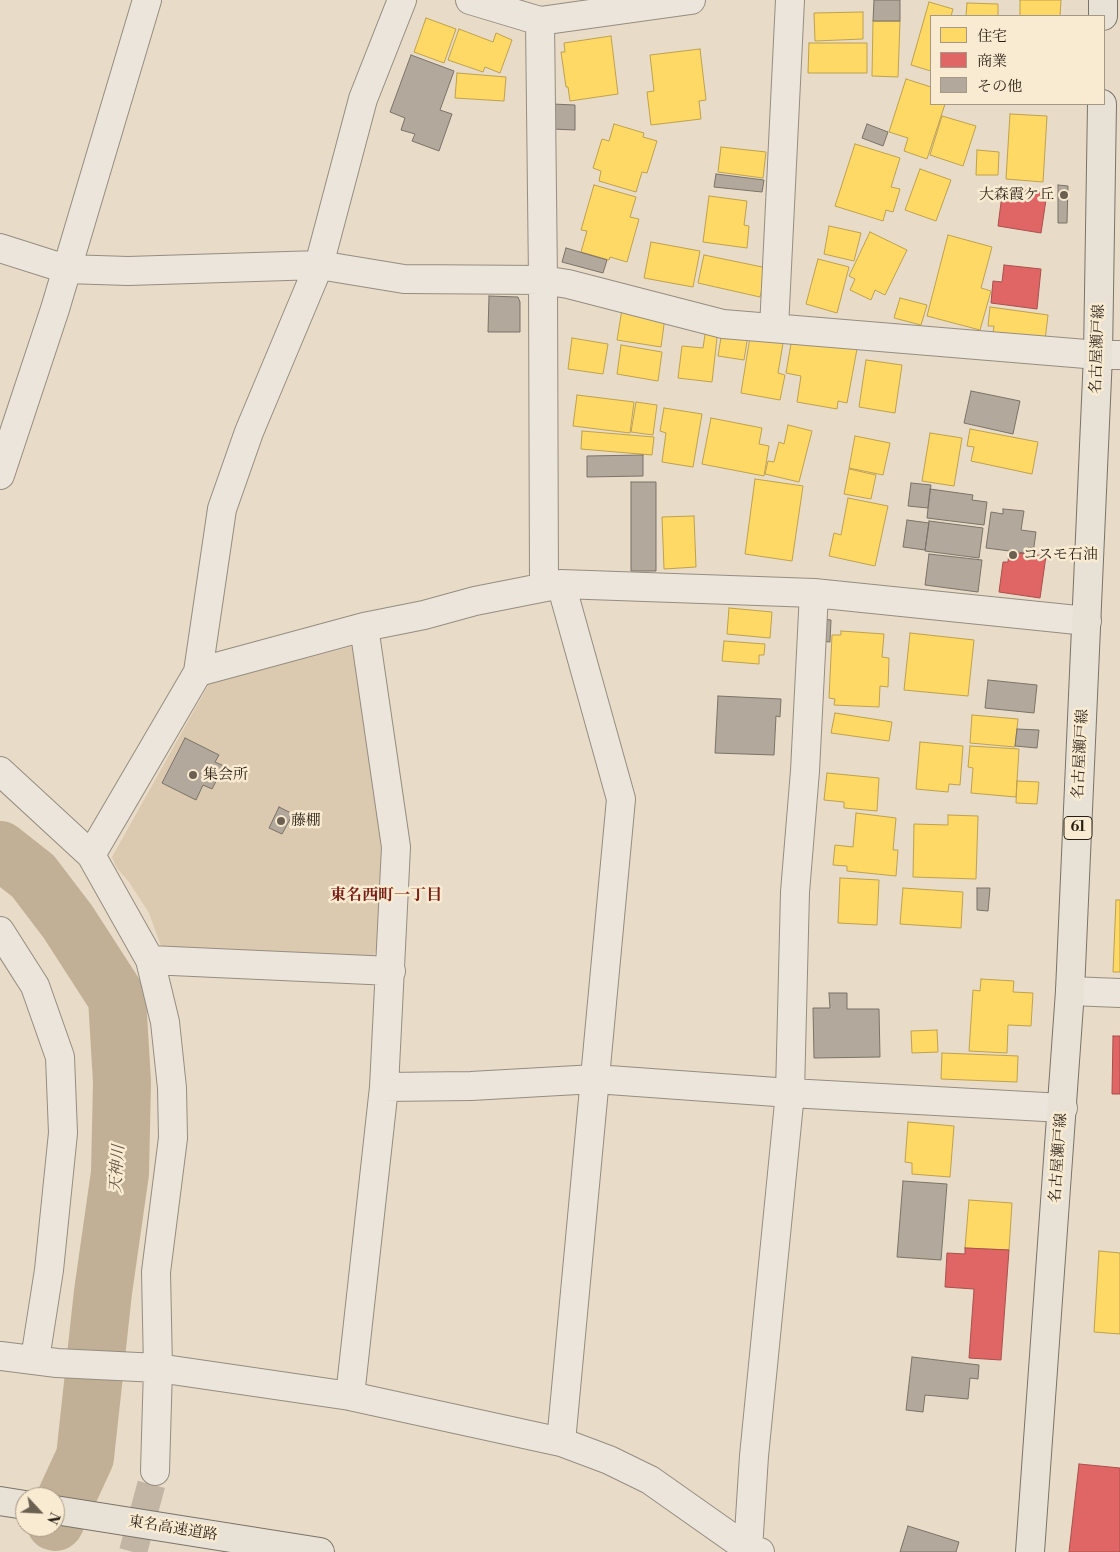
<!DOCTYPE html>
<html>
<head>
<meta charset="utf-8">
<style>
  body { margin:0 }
  #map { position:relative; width:1120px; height:1552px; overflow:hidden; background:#e8dbc7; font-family:"Libre Bodoni","Noto Serif JP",serif }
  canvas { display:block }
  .legend { position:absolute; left:930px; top:15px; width:175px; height:90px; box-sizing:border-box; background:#f9ead2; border:1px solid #a59886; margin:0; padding:6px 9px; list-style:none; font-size:15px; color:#281e13 }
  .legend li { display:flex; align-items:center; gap:10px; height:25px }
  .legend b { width:25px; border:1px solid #a59886 }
  .north { position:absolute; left:15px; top:1487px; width:50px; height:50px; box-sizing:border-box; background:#f9ead2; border:1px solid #a59886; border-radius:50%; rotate:115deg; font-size:14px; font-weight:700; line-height:20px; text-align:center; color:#281e13 }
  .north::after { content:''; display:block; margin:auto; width:18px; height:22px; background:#6b6052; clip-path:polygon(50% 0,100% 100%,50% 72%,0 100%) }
</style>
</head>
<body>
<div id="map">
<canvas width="1120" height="1552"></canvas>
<ul class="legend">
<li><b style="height:14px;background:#ffd966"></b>住宅</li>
<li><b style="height:14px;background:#e06666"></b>商業</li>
<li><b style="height:14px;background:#b2a89b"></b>その他</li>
</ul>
<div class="north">N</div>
</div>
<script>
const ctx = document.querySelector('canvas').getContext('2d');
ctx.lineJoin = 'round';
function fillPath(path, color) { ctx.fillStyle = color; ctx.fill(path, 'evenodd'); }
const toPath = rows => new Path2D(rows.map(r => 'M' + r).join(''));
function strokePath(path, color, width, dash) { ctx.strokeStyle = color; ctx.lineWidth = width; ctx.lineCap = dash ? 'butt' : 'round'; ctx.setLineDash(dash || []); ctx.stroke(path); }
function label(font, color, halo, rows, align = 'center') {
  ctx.font = font + ' "Libre Bodoni","Noto Serif JP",serif'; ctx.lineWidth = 5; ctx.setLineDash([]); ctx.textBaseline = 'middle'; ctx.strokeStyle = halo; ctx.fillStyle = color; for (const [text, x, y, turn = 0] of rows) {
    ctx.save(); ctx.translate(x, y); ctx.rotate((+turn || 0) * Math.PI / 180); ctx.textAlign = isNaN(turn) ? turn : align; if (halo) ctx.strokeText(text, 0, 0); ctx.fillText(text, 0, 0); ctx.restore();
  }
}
const green = toPath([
  [354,646,385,877,377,949,373,957,162,949,149,913,129,882,116,867,112,857,210,682]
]);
const homes = toPath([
  [1020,0,1061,0,1060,16,1020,16,1020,0],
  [929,2,953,9,951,16,931,16,931,71,911,65,929,2],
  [967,3,998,4,998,16,966,16,967,3],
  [863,12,863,39,815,41,814,13,863,12],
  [426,18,456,29,444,63,414,52,426,18],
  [873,21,900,21,898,77,872,76,873,21],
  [459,29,493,42,496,33,512,40,500,73,485,67,483,72,448,60,459,29],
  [611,36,618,94,570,101,568,87,566,87,561,52,565,52,564,43,611,36],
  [809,43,867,43,867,73,808,73,809,43],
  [700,49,706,100,699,101,701,119,651,125,647,92,654,91,650,55,700,49],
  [457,73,506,77,504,101,455,98,457,73],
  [906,79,931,87,931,104,945,104,927,159,904,151,908,138,889,132,906,79],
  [1010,114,1047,116,1043,182,1006,179,1010,114],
  [942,116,976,126,963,166,930,155,942,116],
  [614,124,644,133,643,137,657,141,647,173,642,172,636,192,599,181,601,171,593,168,602,139,609,141,614,124],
  [855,144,900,158,891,187,900,189,893,212,886,210,883,221,835,206,855,144],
  [721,147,766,152,763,178,718,172,721,147],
  [977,150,999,152,998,175,976,175,977,150],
  [920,169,951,180,936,221,905,210,920,169],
  [594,185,636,197,630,217,639,219,627,262,610,257,609,260,581,252,587,231,581,230,594,185],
  [709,196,747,201,744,225,749,226,747,248,703,242,709,196],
  [829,226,861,233,854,261,824,254,829,226],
  [870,232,907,250,885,295,875,290,871,300,850,290,855,279,849,276,870,232],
  [948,235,992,247,981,288,991,291,980,330,927,316,948,235],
  [651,242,700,251,693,287,644,278,651,242],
  [704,255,767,268,760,297,698,283,704,255],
  [818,259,849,267,837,313,806,304,818,259],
  [900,298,927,305,921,325,894,318,900,298],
  [990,307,1048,315,1045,340,993,333,994,326,988,326,990,307],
  [622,309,665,317,661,347,617,340,622,309],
  [706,328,718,329,712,382,678,378,682,346,703,348,706,328],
  [722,331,748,335,744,360,718,356,722,331],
  [750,337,783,343,778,373,785,375,780,400,741,393,750,337],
  [572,338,608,344,603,374,568,369,572,338],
  [792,338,857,349,847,403,838,401,837,409,797,402,801,376,786,373,792,338],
  [621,345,662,352,658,381,617,374,621,345],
  [866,360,902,365,895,413,859,407,866,360],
  [577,395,634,402,630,433,573,426,577,395],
  [636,402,657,405,653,435,631,432,636,402],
  [664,408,702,414,693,467,662,462,666,433,660,431,664,408],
  [711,418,762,428,759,444,769,446,764,476,702,464,711,418],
  [788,425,812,431,799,482,765,474,768,461,774,462,779,442,784,444,788,425],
  [970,429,1038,442,1032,474,971,461,974,447,967,446,970,429],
  [582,431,654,437,652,455,581,449,582,431],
  [930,433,962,438,954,486,922,481,930,433],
  [855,436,890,443,883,475,849,468,855,436],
  [849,469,876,475,871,499,844,494,849,469],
  [755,479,803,486,792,561,745,554,755,479],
  [848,498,888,506,875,566,829,556,834,533,841,535,848,498],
  [694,516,696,567,664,569,662,517,694,516],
  [729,608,772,612,770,638,727,634,729,608],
  [841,631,884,634,882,657,889,658,888,687,880,686,879,707,834,705,835,699,829,698,832,635,841,635,841,631],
  [910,633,974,640,968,696,904,690,910,633],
  [724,641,765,644,764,655,759,655,759,664,722,661,724,641],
  [835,713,892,722,889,741,831,733,835,713],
  [972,715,1018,719,1015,747,970,743,972,715],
  [920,742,963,746,960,785,949,784,948,792,916,789,920,742],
  [970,746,1019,749,1016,797,971,793,973,768,968,767,970,746],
  [827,773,879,778,877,811,844,808,844,802,824,800,827,773],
  [1017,781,1039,782,1037,804,1016,803,1017,781],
  [856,813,896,818,893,850,898,850,896,876,847,871,847,866,833,865,835,845,853,847,856,813],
  [948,815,978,816,976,879,913,877,914,824,948,825,948,815],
  [840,878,879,880,877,925,838,923,840,878],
  [903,888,963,892,961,928,900,924,903,888],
  [1116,900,1120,900,1120,972,1113,972,1116,900],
  [981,979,1014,981,1013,992,1033,993,1031,1026,1008,1025,1007,1053,969,1051,973,990,980,991,981,979],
  [937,1030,938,1052,912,1053,911,1031,937,1030],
  [942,1053,1018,1056,1017,1082,941,1079,942,1053],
  [908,1122,954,1126,950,1177,912,1174,912,1163,905,1162,908,1122],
  [969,1200,1012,1203,1009,1250,965,1248,969,1200],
  [1099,1251,1120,1253,1120,1334,1094,1332,1099,1251]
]);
const shops = toPath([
  [1003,187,1047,193,1041,233,998,226,1003,187],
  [1004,265,1041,269,1037,309,991,303,993,281,1002,282,1004,265],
  [1009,552,1046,556,1040,598,999,592,1003,562,1008,562,1009,552],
  [1113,1036,1120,1036,1120,1094,1112,1094,1113,1036],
  [965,1248,1009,1250,1001,1360,969,1358,974,1289,945,1287,947,1253,965,1254,965,1248],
  [1079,1464,1120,1468,1120,1552,1069,1552,1079,1464]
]);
const river = toPath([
  [0,850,33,876,68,922,117,998,122,1082,120,1173,103,1292,85,1457,55,1522]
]);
const building = toPath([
  [874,0,900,0,900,21,873,21,874,0],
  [411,55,454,71,440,110,452,114,439,151,412,141,415,134,401,130,405,118,390,112,411,55],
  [552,104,575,105,575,130,552,129,552,104],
  [867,124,888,132,883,146,862,138,867,124],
  [716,174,764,180,762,192,714,187,716,174],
  [1058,185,1068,186,1067,223,1058,223,1058,185],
  [566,248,607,260,603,273,562,262,566,248],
  [489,296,518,297,520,302,520,332,488,332,489,296],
  [971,391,1020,401,1013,434,964,423,971,391],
  [643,455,643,476,587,477,587,456,643,455],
  [631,482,656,482,656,571,631,571,631,482],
  [911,483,931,485,928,508,908,506,911,483],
  [930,489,973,495,972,500,987,502,984,525,927,518,930,489],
  [1003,509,1024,511,1021,530,1036,532,1033,554,986,548,991,512,1003,514,1003,509],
  [907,520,929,523,925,550,903,547,907,520],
  [929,521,983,528,979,558,925,551,929,521],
  [929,554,982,560,978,592,925,585,929,554],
  [822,619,831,620,830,642,821,641,822,619],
  [988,680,1037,685,1034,713,985,708,988,680],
  [718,696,781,699,780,717,776,716,774,755,715,753,718,696],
  [1017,729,1039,730,1037,748,1015,746,1017,729],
  [185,738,219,755,215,762,224,766,212,789,203,785,196,800,162,783,185,738],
  [279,807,293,814,282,834,269,828,279,807],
  [977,888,990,888,988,911,977,910,977,888],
  [829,993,847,993,847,1009,879,1009,880,1057,814,1058,813,1008,830,1008,829,993],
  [903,1181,947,1184,941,1260,897,1257,903,1181],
  [912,1357,979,1365,978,1379,970,1378,968,1399,925,1395,923,1412,906,1410,912,1357],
  [908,1526,959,1542,956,1552,900,1552,908,1526]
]);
const minorTunnel = toPath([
  [133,1552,155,1471]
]);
const minor = toPath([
  [470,0,540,21,691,0],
  [540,21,543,280,544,587],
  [0,248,66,269,128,271,319,265,404,279,543,280,568,284,723,324,1098,355,1120,355],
  [774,328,790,0],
  [0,475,55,309,147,0],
  [198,672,364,627,424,615,475,601,561,584,814,593,1087,621],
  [0,771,91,855,150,960,165,1022,172,1088,173,1138,156,1272,158,1368,155,1471],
  [91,855,198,672,222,509,249,432,319,265,363,99,402,0],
  [0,931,35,986,60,1057,63,1133,49,1270,35,1359],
  [150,960,391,971],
  [1070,991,1120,993],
  [384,1087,471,1086,595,1079,790,1093,1063,1108],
  [0,1356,57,1363,158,1368,350,1396,561,1442,609,1460,650,1480,748,1549,760,1552],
  [350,1396,384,1087,396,847,364,627],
  [561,1442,621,799,561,584],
  [748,1549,754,1456,790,1093,795,892,805,771,814,593]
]);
const primary = toPath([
  [1103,16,1103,0],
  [1030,1552,1070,991,1098,355,1102,104]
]);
const motorway = toPath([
  [0,1501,25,1505],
  [55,1510,320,1552]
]);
const markers = [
  [1064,195,5,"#6b6052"],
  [1013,555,5,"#6b6052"],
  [193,775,5,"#6b6052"],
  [281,821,5,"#6b6052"]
];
const shields = [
  [1078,828,28]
];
const shieldNames = [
  ["61",1078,828]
];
const poiNames = [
  ["大森霞ケ丘",1054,195,"right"],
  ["コスモ石油",1023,555],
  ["集会所",203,775],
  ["藤棚",291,821]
];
const streetNames = [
  ["名古屋瀬戸線",1098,349,-88],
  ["名古屋瀬戸線",1081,754,-87],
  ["名古屋瀬戸線",1059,1158,-86],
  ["東名高速道路",173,1529,9]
];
const neighbourhoodNames = [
  ["東名西町一丁目",386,896]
];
const waterNames = [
  ["天神川",118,1169,-86]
];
fillPath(green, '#dccab0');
fillPath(homes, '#ffd966');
strokePath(homes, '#bea14d', 1);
fillPath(shops, '#e06666');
strokePath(shops, '#a9504d', 1);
strokePath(river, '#c1b096', 58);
fillPath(building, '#b2a89b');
strokePath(building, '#7b7368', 1);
strokePath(minorTunnel, '#c2b5a3', 28, [28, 14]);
strokePath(minor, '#968d80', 30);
strokePath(primary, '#7b7368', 30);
strokePath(motorway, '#7b7368', 30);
strokePath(minor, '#ebe5db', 28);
strokePath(primary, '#e8e1d5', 28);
strokePath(motorway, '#e8e1d5', 28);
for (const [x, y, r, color] of markers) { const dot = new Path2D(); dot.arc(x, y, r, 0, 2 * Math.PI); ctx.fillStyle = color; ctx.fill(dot); strokePath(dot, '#f9ead2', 2); }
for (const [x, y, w] of shields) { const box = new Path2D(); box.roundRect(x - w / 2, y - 11.5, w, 23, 4); ctx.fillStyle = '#f9ead2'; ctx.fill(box); strokePath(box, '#281e13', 1); }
label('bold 14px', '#281e13', null, shieldNames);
label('15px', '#281e13', '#f9ead2', poiNames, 'left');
label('15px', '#281e13', '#f9ead2', streetNames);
label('bold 16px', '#7a1f14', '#f9ead2', neighbourhoodNames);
label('italic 16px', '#5e513f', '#f9ead2', waterNames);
</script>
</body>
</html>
